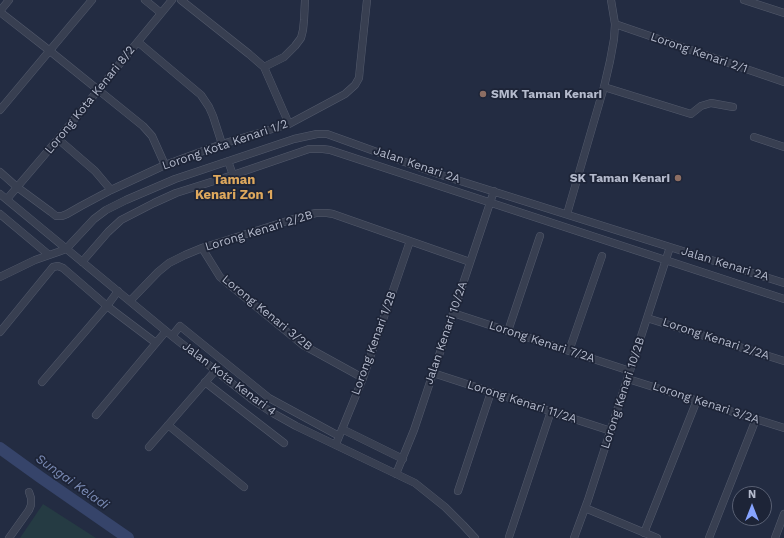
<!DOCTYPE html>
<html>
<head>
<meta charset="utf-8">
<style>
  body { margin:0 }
  #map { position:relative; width:784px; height:538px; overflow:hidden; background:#232c42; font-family:"Work Sans",sans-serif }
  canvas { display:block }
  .north { position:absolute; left:732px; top:486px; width:40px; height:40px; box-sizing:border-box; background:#1d2437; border:1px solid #596073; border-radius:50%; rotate:0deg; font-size:11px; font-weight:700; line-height:16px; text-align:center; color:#b4bacc }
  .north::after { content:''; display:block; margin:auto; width:14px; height:18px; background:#86a3ff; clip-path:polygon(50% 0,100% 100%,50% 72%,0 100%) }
</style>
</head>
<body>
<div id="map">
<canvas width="784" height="538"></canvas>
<div class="north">N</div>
</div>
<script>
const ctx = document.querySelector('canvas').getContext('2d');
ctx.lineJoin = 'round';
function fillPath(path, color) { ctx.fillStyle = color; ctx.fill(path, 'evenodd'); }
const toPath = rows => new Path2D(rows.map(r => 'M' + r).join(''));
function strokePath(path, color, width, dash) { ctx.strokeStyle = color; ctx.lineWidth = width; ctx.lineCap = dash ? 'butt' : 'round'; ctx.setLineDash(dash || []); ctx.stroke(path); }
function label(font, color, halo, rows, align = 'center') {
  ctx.font = font + ' "Work Sans",sans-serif'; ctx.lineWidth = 3.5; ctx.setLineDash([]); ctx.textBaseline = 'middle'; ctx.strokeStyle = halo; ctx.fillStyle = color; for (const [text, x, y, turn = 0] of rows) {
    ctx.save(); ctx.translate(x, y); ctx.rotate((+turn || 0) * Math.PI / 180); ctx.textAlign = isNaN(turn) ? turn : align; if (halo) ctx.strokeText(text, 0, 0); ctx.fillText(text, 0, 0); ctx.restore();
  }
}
const green = toPath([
  [43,504,96,538,20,538]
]);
const river = toPath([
  [0,448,40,477,128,538]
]);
const street = toPath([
  [145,0,161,13],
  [181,0,249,54,264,67,289,124],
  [744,0,784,13],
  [0,11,9,0],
  [0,12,50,51,143,126,152,136,165,165],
  [615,24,784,82],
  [138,42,201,95,209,107,213,116,222,144],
  [264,67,284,57,295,46,301,38,303,30,304,20,305,0],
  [604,87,691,114,701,106,711,103,733,107],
  [0,110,92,0],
  [754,137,784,147],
  [58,139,95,171,111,190],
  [228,161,233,175],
  [0,172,17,187,51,212,56,216,62,216,67,214,81,206,111,190,165,165,222,144,289,124,345,94,355,85,359,78,360,67,367,0],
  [0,194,172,336,253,400,271,412,296,426,415,483,445,507,463,525,475,538],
  [7,199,58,139,172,0],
  [0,214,49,255],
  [567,214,604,87,610,61,614,39,615,24,611,0],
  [202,248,220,277,303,345,363,378],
  [82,262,108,232,121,220,154,203,176,193,233,175,309,149,323,149,330,150,784,299],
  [0,277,35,260,58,252,66,249,94,219,106,210,126,200,175,179,294,139,317,134,327,134,438,174,784,283],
  [130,301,158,272,169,263,185,255,202,248,303,216,316,213,327,213,333,214,470,262],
  [453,313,630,371],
  [647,318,784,361],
  [508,331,540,236],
  [0,332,53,267,58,266,63,268,107,306,156,343],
  [172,336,180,326,269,398,339,436],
  [569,351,602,256],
  [433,373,611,431],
  [628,379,784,428],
  [42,382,107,306,118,291],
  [205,382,284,443],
  [96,415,166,331],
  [168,425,244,487],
  [342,429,403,459],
  [336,444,363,378,410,241],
  [149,447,215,371],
  [396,474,414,430,494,191],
  [458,491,491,392],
  [585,508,657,538],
  [644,533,697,400],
  [509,537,551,411],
  [9,538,29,510,31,505,31,498,29,492],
  [574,538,588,500,670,247],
  [709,538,756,419],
  [775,538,784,514]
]);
const markers = [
  [483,94,4,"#8d6e63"],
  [678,178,4,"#8d6e63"]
];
const streetNames = [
  ["Lorong Kenari 2/1",699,53,19],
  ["Lorong Kota Kenari 8/2",90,100,-51],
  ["Lorong Kota Kenari 1/2",225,145,-19],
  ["Jalan Kenari 2A",417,165,19],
  ["Lorong Kenari 2/2B",259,231,-17],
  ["Jalan Kenari 2A",725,264,17],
  ["Lorong Kenari 3/2B",267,313,39],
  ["Jalan Kenari 10/2A",446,333,-71],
  ["Lorong Kenari 2/2A",716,339,18],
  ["Lorong Kenari 7/2A",542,342,18],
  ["Lorong Kenari 1/2B",374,343,-70],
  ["Jalan Kota Kenari 4",229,379,37],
  ["Lorong Kenari 10/2B",623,393,-72],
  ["Lorong Kenari 11/2A",522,402,18],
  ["Lorong Kenari 3/2A",706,403,18]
];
const poiNames = [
  ["SMK Taman Kenari",491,94],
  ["SK Taman Kenari",670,178,"right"]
];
const neighbourhoodNames = [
  ["Taman",234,180],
  ["Kenari Zon 1",234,195]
];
const waterNames = [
  ["Sungai Keladi",72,482,35]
];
fillPath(green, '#253b43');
strokePath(river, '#36446a', 12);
strokePath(street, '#535a6c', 8);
strokePath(street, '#383f51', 7);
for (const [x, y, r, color] of markers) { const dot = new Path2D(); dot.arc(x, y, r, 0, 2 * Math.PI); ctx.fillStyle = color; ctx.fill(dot); strokePath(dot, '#1d2437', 1.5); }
label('12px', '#b4bacc', '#1d2437', streetNames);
label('bold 12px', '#b4bacc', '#1d2437', poiNames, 'left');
label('bold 13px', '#dea85d', '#1d2437', neighbourhoodNames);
label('italic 13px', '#7a8bb5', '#1d2437', waterNames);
</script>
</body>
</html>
